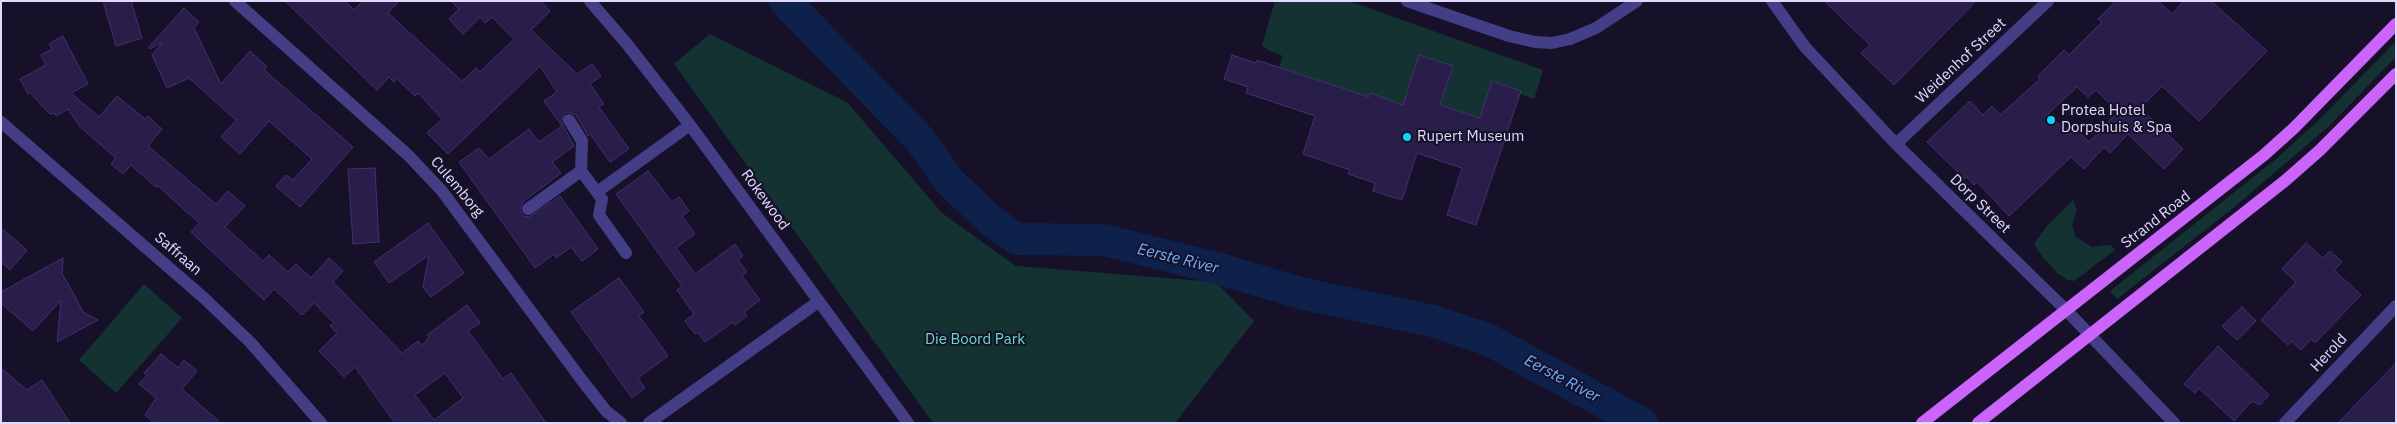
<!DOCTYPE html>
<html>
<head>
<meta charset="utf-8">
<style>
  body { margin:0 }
  #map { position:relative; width:2397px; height:424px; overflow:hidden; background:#161129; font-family:"IBM Plex Sans",sans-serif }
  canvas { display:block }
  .frame { position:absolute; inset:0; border:2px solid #e0dafe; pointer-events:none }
</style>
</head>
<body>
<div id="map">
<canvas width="2397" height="424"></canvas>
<div class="frame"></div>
</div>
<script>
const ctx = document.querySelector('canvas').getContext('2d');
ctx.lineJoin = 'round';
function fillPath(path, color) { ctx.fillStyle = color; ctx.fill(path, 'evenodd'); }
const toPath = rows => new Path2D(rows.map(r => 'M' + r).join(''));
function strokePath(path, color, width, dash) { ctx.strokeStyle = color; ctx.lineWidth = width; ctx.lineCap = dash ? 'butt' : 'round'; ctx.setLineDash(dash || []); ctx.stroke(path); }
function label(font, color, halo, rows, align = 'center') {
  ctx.font = font + ' "IBM Plex Sans",sans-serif'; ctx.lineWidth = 4; ctx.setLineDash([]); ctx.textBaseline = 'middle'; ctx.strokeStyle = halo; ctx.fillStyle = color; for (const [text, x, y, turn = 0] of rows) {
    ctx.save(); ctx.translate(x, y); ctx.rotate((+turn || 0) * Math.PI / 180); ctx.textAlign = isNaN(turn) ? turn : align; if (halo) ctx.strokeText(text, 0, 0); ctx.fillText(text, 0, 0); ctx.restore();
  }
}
const green = toPath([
  [1275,1,1349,1,1543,70,1534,99,1520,94,1520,91,1492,81,1480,118,1440,105,1453,67,1419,55,1403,105,1371,94,1369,97,1279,67,1283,56,1268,50,1262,45],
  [710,34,847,102,942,213,1016,266,1216,282,1254,321,1175,423,933,423,674,64],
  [2396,41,2396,57,2328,127,2232,209,2117,299,2110,291,2276,159,2319,120],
  [2073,200,2077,210,2072,226,2076,237,2092,247,2105,245,2112,246,2115,250,2074,281,2068,280,2057,273,2041,255,2034,244,2047,226],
  [144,284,182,318,116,393,79,360]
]);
const river = toPath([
  [785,1,921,141,950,182,990,220,1017,239,1104,240,1220,269,1304,294,1433,321,1489,340,1642,423]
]);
const building = toPath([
  [103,1,131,1,142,38,116,46,103,1],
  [285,1,345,1,354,10,363,1,399,1,388,13,462,81,476,68,480,72,514,39,492,17,485,23,480,17,463,34,449,19,459,9,451,1,541,1,550,11,531,30,577,74,592,64,601,76,590,84,604,104,599,107,629,149,610,162,590,134,588,136,576,115,569,112,565,113,561,121,574,146,552,162,561,173,523,202,520,210,524,216,529,217,560,196,598,249,582,261,571,247,556,258,554,254,535,268,459,162,479,148,489,159,529,129,539,142,562,126,544,101,557,92,540,66,448,154,427,133,442,119,418,93,415,96,397,79,394,82,389,77,377,90,285,1],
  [1824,1,1976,1,1894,85,1861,53,1870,45,1824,1],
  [2116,1,2158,1,2172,14,2184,1,2211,1,2267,51,2199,121,2162,86,2140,108,2183,149,2164,169,2128,134,2110,153,2104,147,2084,169,2071,157,2009,216,1977,182,1974,185,1967,177,1965,179,1927,142,1970,101,1983,115,1992,106,2000,115,2040,79,2038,76,2064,50,2069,55,2102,22,2098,19,2116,1],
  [2077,87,2088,97,2096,90,2118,112,2089,142,2076,129,2070,135,2048,114,2077,87],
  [184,8,199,22,194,28,221,84,250,51,267,67,264,70,353,147,300,207,276,186,286,175,293,180,312,159,269,121,240,154,221,137,236,120,189,78,167,88,152,55,163,42,150,49,149,47,184,8],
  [63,36,88,84,71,93,99,117,117,96,145,119,148,116,162,129,148,146,216,204,228,191,245,206,225,227,263,261,269,255,288,272,296,264,311,278,329,258,343,271,333,282,402,353,418,341,422,345,429,338,427,335,467,305,480,323,468,331,503,379,511,373,546,423,395,423,355,367,344,377,319,351,337,333,330,326,334,323,314,303,302,315,274,289,264,300,191,232,199,223,157,185,156,187,131,165,123,174,111,164,116,158,80,127,68,109,56,116,55,113,50,114,30,93,28,94,20,79,46,65,41,55,52,49,49,44,63,36],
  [445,373,463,398,434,420,415,395,445,373],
  [1232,55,1256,63,1257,60,1369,97,1370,93,1403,105,1419,55,1453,66,1440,105,1480,118,1492,81,1521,91,1476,225,1447,215,1462,168,1417,153,1402,200,1373,191,1375,183,1348,174,1350,170,1303,154,1315,116,1246,93,1248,87,1224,79,1232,55],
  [375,168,379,242,353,244,348,169,375,168],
  [648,171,672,202,679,197,689,211,682,216,695,234,676,248,695,274,735,244,743,256,738,260,747,272,742,276,760,300,744,312,747,316,735,325,733,322,705,342,698,332,695,334,685,321,694,314,677,290,682,286,616,194,648,171],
  [428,223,464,273,431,297,423,287,429,255,389,283,374,262,428,223],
  [1,228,27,250,10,270,1,262,1,228],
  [2306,243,2323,258,2330,251,2342,262,2334,270,2361,295,2315,343,2311,339,2301,350,2291,341,2288,345,2261,320,2296,282,2282,269,2306,243],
  [63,258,62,274,71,289,83,312,98,320,57,342,61,300,33,331,1,303,1,292,63,258],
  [619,278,644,312,639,316,668,356,638,378,645,388,632,398,571,312,619,278],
  [2242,307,2256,321,2237,340,2222,326,2242,307],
  [2218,346,2269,395,2260,405,2252,401,2234,421,2199,388,2195,393,2184,384,2218,346],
  [161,354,178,368,184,360,197,371,182,389,221,423,154,423,145,415,156,398,139,384,147,375,144,373,161,354],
  [2396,363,2396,423,2338,423,2396,363],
  [1,368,27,390,42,380,70,423,1,423,1,368]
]);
const minor = toPath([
  [235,1,408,155,442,191,581,379,606,411,621,423],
  [590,1,627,44,690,125,908,423],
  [1407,1,1509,36,1535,42,1552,43,1570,39,1596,28,1637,1],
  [1772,1,1805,47,1896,144,2067,311,2174,423],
  [569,120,582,141,581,171],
  [1,122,204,298,250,342,321,423],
  [1896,144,2048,1],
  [597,192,690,125],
  [528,209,581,171,602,199,599,215,626,253],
  [649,423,818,302],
  [2285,423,2396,306]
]);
const major = toPath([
  [1922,423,2264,155,2294,128,2396,24],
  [1978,423,2286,180,2320,150,2396,74]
]);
const markers = [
  [2051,120,5,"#0cd3f8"],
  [1407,137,5,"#0cd3f8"]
];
const streetNames = [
  ["Weidenhof Street",1961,61,-43],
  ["Culemborg",457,187,50],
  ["Rokewood",765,200,54],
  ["Dorp Street",1980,204,44],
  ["Strand Road",2156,220,-38],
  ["Saffraan",178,254,41],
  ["Herold",2329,353,-47]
];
const poiNames = [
  ["Protea Hotel",2061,111],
  ["Dorpshuis & Spa",2061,128],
  ["Rupert Museum",1417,137]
];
const parkNames = [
  ["Die Boord Park",975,340]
];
const waterNames = [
  ["Eerste River",1178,259,14],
  ["Eerste River",1562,379,28]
];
fillPath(green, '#143232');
strokePath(river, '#0e214a', 32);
fillPath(building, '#291e49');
strokePath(building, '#423074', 1);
strokePath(minor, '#443e86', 12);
strokePath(major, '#cb64fa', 12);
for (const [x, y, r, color] of markers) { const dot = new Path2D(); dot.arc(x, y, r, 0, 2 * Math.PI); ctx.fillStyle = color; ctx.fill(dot); strokePath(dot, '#161129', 2); }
label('15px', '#e0dafe', '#161129', streetNames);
label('15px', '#e0dafe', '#161129', poiNames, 'left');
label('15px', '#66ddc6', '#161129', parkNames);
label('italic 16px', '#6bb0fb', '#161129', waterNames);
</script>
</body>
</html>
